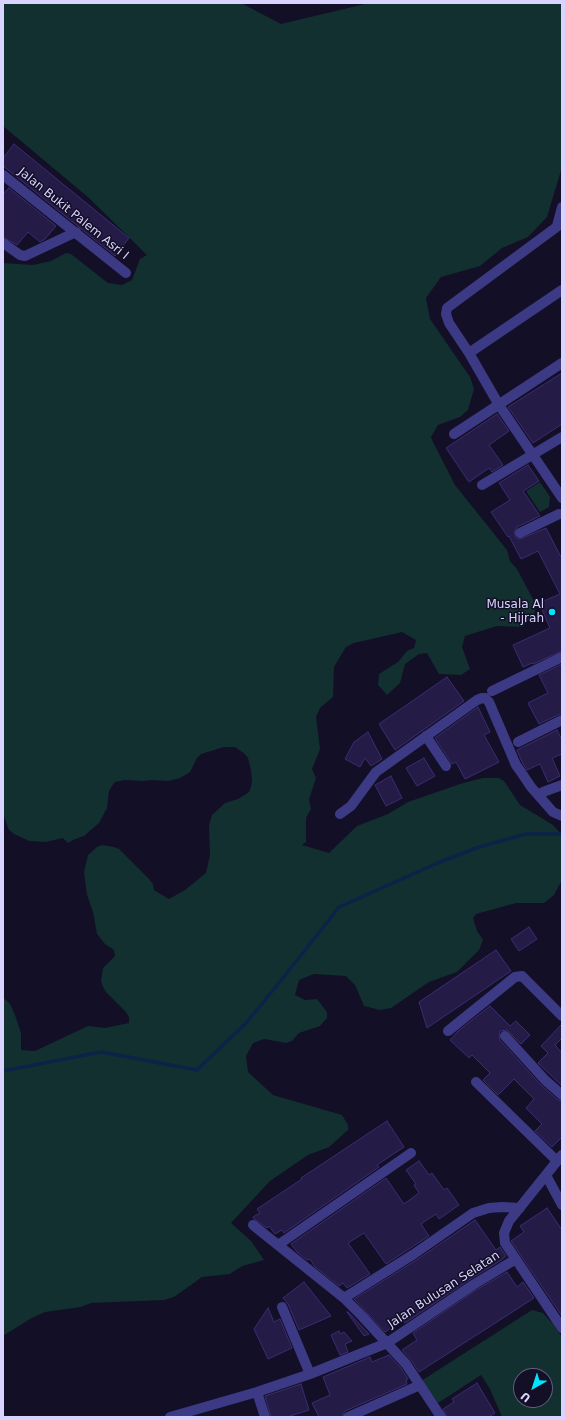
<!DOCTYPE html>
<html>
<head>
<meta charset="utf-8">
<style>
  body { margin:0 }
  #map { position:relative; width:565px; height:1420px; overflow:hidden; background:#130f26; font-family:"DejaVu Sans",sans-serif }
  canvas { display:block }
  .frame { position:absolute; inset:0; border:4px solid #d9d4ff; pointer-events:none }
  .north { position:absolute; left:513px; top:1368px; width:40px; height:40px; box-sizing:border-box; background:#130f26; border:1px solid #625e7d; border-radius:50%; rotate:219deg; font-size:11px; font-weight:700; line-height:16px; text-align:center; color:#d9d4ff }
  .north::after { content:''; display:block; margin:auto; width:14px; height:18px; background:#00e5ff; clip-path:polygon(50% 0,100% 100%,50% 72%,0 100%) }
</style>
</head>
<body>
<div id="map">
<canvas width="565" height="1420"></canvas>
<div class="frame"></div>
<div class="north">U</div>
</div>
<script>
const ctx = document.querySelector('canvas').getContext('2d');
ctx.lineJoin = 'round';
function fillPath(path, color) { ctx.fillStyle = color; ctx.fill(path, 'evenodd'); }
const toPath = rows => new Path2D(rows.map(r => 'M' + r).join(''));
function strokePath(path, color, width, dash) { ctx.strokeStyle = color; ctx.lineWidth = width; ctx.lineCap = dash ? 'butt' : 'round'; ctx.setLineDash(dash || []); ctx.stroke(path); }
function label(font, color, halo, rows, align = 'center') {
  ctx.font = font + ' "DejaVu Sans",sans-serif'; ctx.lineWidth = 3; ctx.setLineDash([]); ctx.textBaseline = 'middle'; ctx.strokeStyle = halo; ctx.fillStyle = color; for (const [text, x, y, turn = 0] of rows) {
    ctx.save(); ctx.translate(x, y); ctx.rotate((+turn || 0) * Math.PI / 180); ctx.textAlign = isNaN(turn) ? turn : align; if (halo) ctx.strokeText(text, 0, 0); ctx.fillText(text, 0, 0); ctx.restore();
  }
}
const green = toPath([
  [3,3,241,3,281,24,369,3,562,3,562,167,547,217,528,237,502,248,480,266,441,277,426,298,430,319,470,377,474,389,468,410,460,417,438,425,431,437,433,442,455,485,507,550,510,561,517,569,536,605,534,616,522,627,497,626,465,636,462,647,470,669,461,675,439,674,427,653,419,654,405,664,400,683,387,695,378,685,379,674,398,662,407,651,414,648,416,640,402,632,354,643,346,647,334,667,333,697,320,708,316,717,320,749,312,769,316,778,309,799,311,809,306,818,306,842,302,845,329,853,357,826,388,814,408,802,463,783,483,778,499,778,504,781,520,805,553,825,562,835,562,880,554,895,544,903,516,903,476,914,473,918,477,931,483,940,479,950,457,972,429,982,391,1008,380,1010,364,1006,355,985,346,976,314,974,299,980,295,995,305,1000,317,999,327,1012,327,1018,320,1026,299,1033,292,1041,286,1043,264,1039,253,1043,246,1056,248,1072,273,1095,342,1115,348,1125,348,1130,329,1147,308,1155,270,1181,231,1223,251,1241,264,1260,242,1266,230,1274,202,1277,174,1297,164,1300,91,1303,81,1307,45,1312,30,1319,3,1336,3,997,10,1004,15,1015,21,1033,21,1050,35,1051,88,1026,105,1028,129,1023,129,1017,126,1012,106,992,103,987,101,981,103,968,115,956,114,950,105,944,97,934,93,912,87,895,84,872,88,855,97,847,102,845,114,847,119,849,149,879,153,884,154,890,169,899,185,890,206,873,210,855,209,825,212,815,225,803,238,799,249,792,251,787,252,781,251,770,248,758,245,754,235,747,224,747,201,754,197,758,190,772,180,778,169,781,151,780,143,781,125,780,115,782,112,786,109,791,107,808,99,823,84,836,73,840,68,843,63,838,46,842,29,841,14,834,9,830,3,814,3,263,33,265,51,261,66,253,71,254,108,283,122,285,132,280,140,259,147,255,89,198,3,126],
  [540,482,550,497,549,507,540,512,526,491],
  [532,1310,543,1313,553,1324,562,1337,562,1416,502,1417,490,1389,481,1375,438,1403,421,1381],
  [521,1376,545,1376,545,1400,521,1400]
]);
const stream = toPath([
  [3,1071,101,1052,197,1070,246,1023,283,978,339,907,440,862,479,847,526,834,562,834]
]);
const building = toPath([
  [14,144,129,238,115,256,3,166,3,158,14,144],
  [9,188,56,226,45,239,40,242,28,232,17,245,3,237,3,194,9,188],
  [562,373,562,424,533,443,508,407,562,373],
  [497,414,509,431,489,445,503,465,492,472,489,468,469,482,446,448,497,414],
  [528,465,539,481,523,491,540,516,517,527,514,533,516,538,520,539,546,528,562,559,562,651,533,664,532,663,523,667,513,645,550,628,539,603,560,594,538,551,521,559,509,536,508,537,491,512,510,500,499,483,528,465],
  [562,664,562,713,539,724,528,703,548,693,539,675,562,664],
  [447,677,464,701,395,750,379,724,447,677],
  [478,707,490,732,484,735,499,762,465,779,456,762,452,764,435,738,478,707],
  [557,730,562,740,562,754,552,758,560,776,548,782,540,764,527,770,522,762,517,750,557,730],
  [368,732,382,759,371,766,365,758,360,767,345,759,354,742,368,732],
  [424,758,435,776,417,786,406,768,424,758],
  [391,776,402,798,386,806,375,785,391,776],
  [529,927,537,939,519,951,511,939,529,927],
  [496,950,511,971,427,1028,419,1002,496,950],
  [490,1006,510,1026,516,1021,530,1035,521,1044,507,1030,500,1031,499,1037,500,1040,540,1084,558,1100,562,1101,562,1137,552,1147,535,1131,542,1124,526,1108,534,1099,514,1079,498,1095,483,1080,490,1073,472,1055,469,1058,450,1040,458,1031,490,1006],
  [562,1024,562,1038,555,1045,562,1053,562,1086,538,1063,548,1053,541,1046,562,1024],
  [387,1121,404,1147,377,1165,379,1167,284,1233,282,1230,275,1234,269,1226,267,1228,254,1219,253,1217,260,1213,257,1209,302,1179,301,1178,387,1121],
  [419,1161,429,1175,432,1173,444,1190,447,1188,459,1205,439,1219,436,1214,421,1224,429,1236,386,1264,364,1233,348,1243,370,1274,347,1288,343,1283,339,1286,315,1267,310,1259,307,1260,297,1252,291,1244,386,1178,404,1204,419,1193,414,1185,416,1184,406,1170,419,1161],
  [547,1208,562,1230,562,1316,511,1241,524,1232,520,1226,547,1208],
  [475,1220,496,1250,500,1247,506,1256,500,1261,469,1280,405,1323,403,1320,385,1332,354,1299,418,1259,475,1220],
  [507,1272,517,1287,523,1282,534,1298,419,1372,411,1360,402,1350,417,1340,413,1333,476,1290,507,1272],
  [304,1282,331,1316,299,1330,288,1304,283,1298,304,1282],
  [268,1308,274,1322,280,1319,292,1348,268,1359,254,1329,268,1308],
  [347,1312,348,1312,369,1334,364,1336,347,1312],
  [339,1331,340,1334,344,1332,352,1341,345,1344,348,1352,340,1355,331,1335,339,1331],
  [389,1355,401,1368,408,1379,406,1380,407,1384,345,1411,343,1414,342,1417,319,1417,312,1403,330,1395,323,1377,370,1357,372,1362,389,1355],
  [477,1383,495,1413,489,1417,447,1417,443,1409,454,1402,452,1399,477,1383],
  [301,1384,309,1410,287,1417,271,1417,265,1396,301,1384]
]);
const minor = toPath([
  [3,175,126,273],
  [562,223,447,308,446,314,449,323,469,353,499,405,562,498],
  [557,226,562,207],
  [3,243,20,255,25,256,76,232],
  [469,353,562,290],
  [454,434,562,363],
  [482,485,562,437],
  [520,533,559,514],
  [492,691,562,657],
  [426,736,446,766],
  [518,742,562,720],
  [543,792,562,785],
  [340,814,351,806,376,772,477,700,482,698,485,698,489,702,516,765,521,772,531,787,553,812,562,816],
  [448,1031,515,977,522,976,562,1016],
  [505,1036,545,1080,562,1095],
  [476,1082,557,1161],
  [562,1155,509,1221,504,1233,505,1243,562,1328],
  [546,1175,562,1205],
  [253,1225,344,1298,362,1316,406,1364,441,1417],
  [278,1245,411,1153],
  [344,1298,414,1254,473,1213,489,1208,502,1207,520,1208],
  [282,1307,310,1374],
  [257,1392,265,1417],
  [170,1417,257,1392,310,1374,387,1343,473,1285,516,1259],
  [348,1417,420,1385]
]);
const markers = [
  [552,612,4,"#00e5ff"]
];
const streetNames = [
  ["Jalan Bukit Palem Asri I",73,214,39],
  ["Jalan Bulusan Selatan",444,1290,-33]
];
const poiNames = [
  ["Musala Al",544,605],
  ["- Hijrah",544,619]
];
fillPath(green, '#12302f');
strokePath(stream, '#0c2248', 3.5);
fillPath(building, '#241b47');
strokePath(building, '#3b2d73', 1);
strokePath(minor, '#3d3a85', 10);
for (const [x, y, r, color] of markers) { const dot = new Path2D(); dot.arc(x, y, r, 0, 2 * Math.PI); ctx.fillStyle = color; ctx.fill(dot); strokePath(dot, '#130f26', 1.5); }
label('12px', '#d9d4ff', '#130f26', streetNames);
label('12px', '#d9d4ff', '#130f26', poiNames, 'right');
</script>
</body>
</html>
